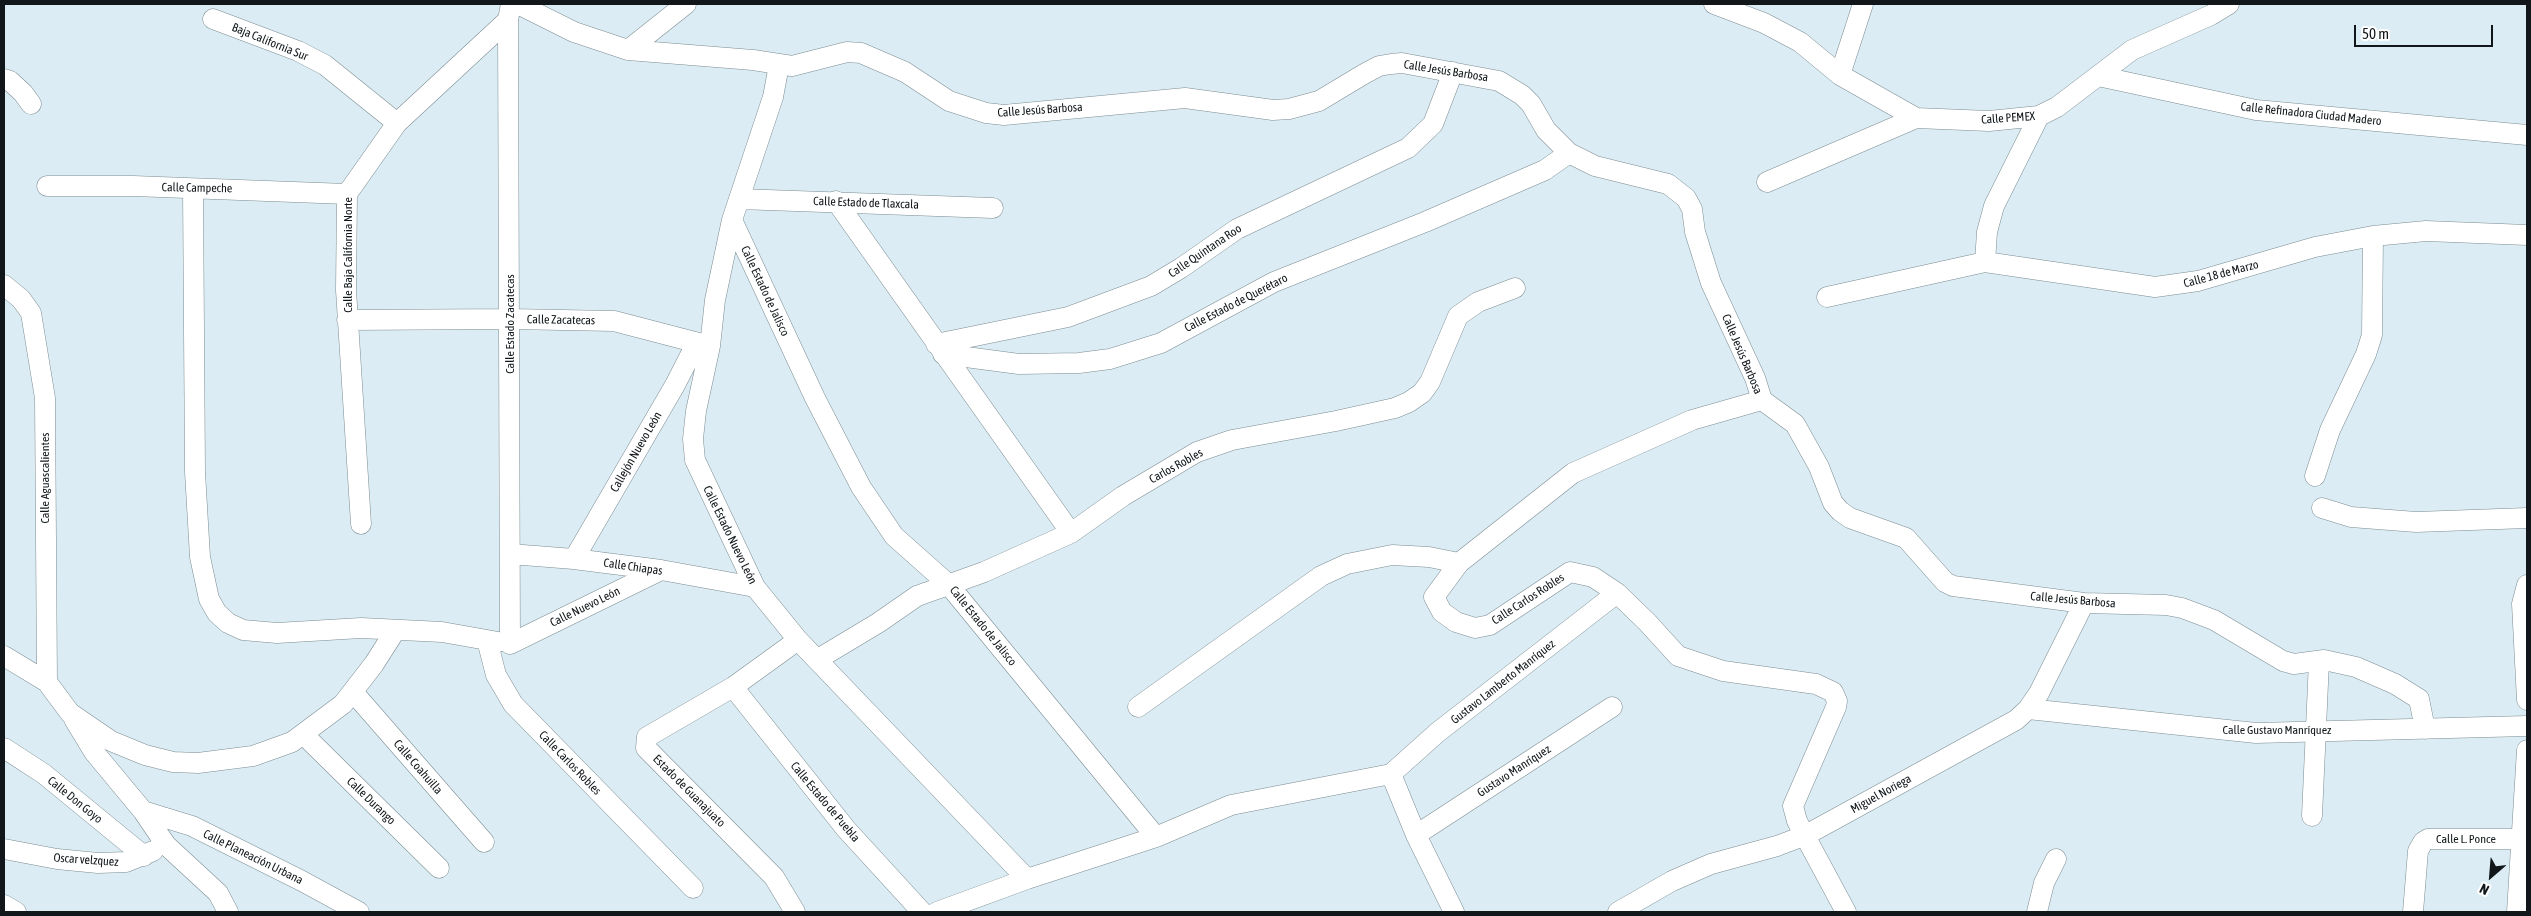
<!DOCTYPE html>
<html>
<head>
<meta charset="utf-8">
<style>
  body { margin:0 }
  #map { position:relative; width:2531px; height:916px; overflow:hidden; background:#dbecf4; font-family:"Asap Condensed",sans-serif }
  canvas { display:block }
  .frame { position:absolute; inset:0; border:5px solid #101619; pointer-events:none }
  .north { position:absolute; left:2466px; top:851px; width:50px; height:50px; -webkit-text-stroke:4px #fff; paint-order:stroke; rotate:207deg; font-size:14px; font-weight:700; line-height:20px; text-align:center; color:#101619 }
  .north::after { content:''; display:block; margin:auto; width:18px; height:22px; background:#101619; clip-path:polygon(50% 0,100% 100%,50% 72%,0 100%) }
  .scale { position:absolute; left:2354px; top:25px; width:139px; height:22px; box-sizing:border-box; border:2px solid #101619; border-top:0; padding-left:6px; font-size:15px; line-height:18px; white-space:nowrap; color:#101619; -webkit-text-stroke:4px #fff; paint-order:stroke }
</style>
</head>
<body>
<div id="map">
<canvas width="2531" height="916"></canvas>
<div class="frame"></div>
<div class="north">N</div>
<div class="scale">50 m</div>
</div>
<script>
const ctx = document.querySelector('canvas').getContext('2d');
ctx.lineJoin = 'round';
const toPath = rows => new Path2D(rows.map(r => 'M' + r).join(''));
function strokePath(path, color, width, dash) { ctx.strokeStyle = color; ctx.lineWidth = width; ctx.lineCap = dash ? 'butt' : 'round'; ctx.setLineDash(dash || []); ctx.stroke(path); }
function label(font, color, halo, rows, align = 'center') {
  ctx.font = font + ' "Asap Condensed",sans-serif'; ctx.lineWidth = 4.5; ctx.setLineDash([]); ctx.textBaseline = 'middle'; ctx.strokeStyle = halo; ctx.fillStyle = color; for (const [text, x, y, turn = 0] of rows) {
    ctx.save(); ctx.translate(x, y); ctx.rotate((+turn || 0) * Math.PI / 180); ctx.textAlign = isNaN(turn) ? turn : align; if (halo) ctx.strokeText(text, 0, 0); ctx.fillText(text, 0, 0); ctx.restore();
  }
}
const minor = toPath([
  [518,4,574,32,628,50,753,60,792,66,847,52,861,53,905,72,949,101,986,113,1004,115,1185,98,1273,110,1289,109,1319,101,1364,74,1379,66,1391,64,1402,63,1499,81,1522,95,1531,104,1546,130,1569,153,1595,166,1668,184,1686,198,1692,209,1695,232,1711,283,1755,378,1762,400,1795,424,1819,467,1833,503,1840,511,1850,518,1906,538,1945,582,1953,586,2084,603,2166,605,2182,608,2214,620,2283,661,2294,664,2324,660,2356,667,2395,684,2419,699,2425,729],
  [1714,4,1764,23,1800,42,1840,75,1916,118],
  [213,19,298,51,325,65,397,123],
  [628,50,686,4],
  [779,65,773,97,732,220,715,300,710,346,696,411,693,439,695,460,755,587,798,640,1027,879],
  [1840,75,1863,4],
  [2098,76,2256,110,2527,135],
  [4,79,10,81,23,93,31,104],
  [1767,182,1916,118,1989,121,2039,116,2057,107,2132,50,2211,15,2229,4],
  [47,186,133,186,347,194],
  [193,189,195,472,200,557,209,599,217,613,228,623,243,630,277,633,361,628,442,632,487,640],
  [739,199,993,208],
  [836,201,1071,533],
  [732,220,815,398,861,487,894,536,948,584,1156,837],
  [1985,262,1987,232,1994,206,2039,116],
  [4,285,21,299,31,313,45,398,47,682],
  [1827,297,1985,262,2155,287,2198,281,2315,247,2373,236,2426,231,2527,235],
  [347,320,510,319,614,321,710,346],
  [936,344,1068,317,1151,286,1181,268,1237,229,1408,148,1433,124,1453,72],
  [943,354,1019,364,1079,363,1110,359,1161,343,1274,282,1425,222,1545,170,1569,153],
  [1762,400,1692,420,1573,473,1459,563,1434,597,1442,612,1456,622,1475,628,1490,625,1570,572,1593,577,1617,593,1647,622,1678,656,1723,671,1816,684,1833,692,1837,701,1836,707,1793,806,1797,821,1846,912],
  [2315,476,2330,430,2366,354,2372,335,2373,236],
  [2322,508,2351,517,2416,522,2527,518],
  [361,524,346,290,347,194,397,123,508,20],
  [510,554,574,559,661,570,755,587],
  [574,559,675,385,696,344],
  [2527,585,2522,604,2527,700],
  [498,642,487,640,496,675,513,704,693,888],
  [510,644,508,20,511,4],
  [510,644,661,570],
  [4,656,47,682,70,713,111,741,145,755,173,762,198,763,253,756,292,742,343,704,374,664,395,631],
  [818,659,878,623,917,596,984,572,1071,533,1123,496,1197,452,1232,440,1336,421,1395,408,1409,402,1422,393,1430,382,1458,316,1478,302,1515,288],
  [733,687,846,829,922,912],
  [353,692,484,842],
  [1138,707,1321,576,1347,564,1392,555,1429,557,1459,563],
  [2028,709,2256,733,2527,726],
  [74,719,94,752,143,811,166,845,218,893,228,912],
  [303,734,439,868],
  [4,748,44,774,144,856],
  [1391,774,1438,732,1617,593],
  [143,811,192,826,302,881,359,912],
  [2312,816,2319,661],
  [1416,835,1612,707],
  [4,849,57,859,98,863,126,862,153,851],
  [4,905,16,912],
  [795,912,774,877,646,748,647,737,733,687,798,640],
  [937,912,1027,879,1156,837,1231,805,1391,774,1416,835,1454,912],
  [1618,912,1672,881,1711,864,1777,846,1806,835,2016,720,2028,709,2039,693,2084,603],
  [2037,912,2044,883,2056,859],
  [2413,912,2418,851,2423,842,2428,839,2522,839],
  [2517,912,2527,750]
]);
const streetNames = [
  ["Baja California Sur",270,42,22],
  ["Calle Jesús Barbosa",1446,71,9],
  ["Calle Jesús Barbosa",1040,110,-4],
  ["Calle Refinadora Ciudad Madero",2311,114,6],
  ["Calle PEMEX",2008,118,-4],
  ["Calle Campeche",197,188,1],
  ["Calle Estado de Tlaxcala",866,203,2],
  ["Calle Quintana Roo",1205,251,-34],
  ["Calle Baja California Norte",348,255,-90],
  ["Calle 18 de Marzo",2221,274,-15],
  ["Calle Estado de Jalisco",765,291,65],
  ["Calle Estado de Querétaro",1236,303,-27],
  ["Calle Zacatecas",561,320,1],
  ["Calle Estado Zacatecas",510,324,-90],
  ["Calle Jesús Barbosa",1742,354,67],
  ["Callejón Nuevo León",636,452,-60],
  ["Carlos Robles",1176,466,-29],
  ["Calle Aguascalientes",45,478,-90],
  ["Calle Estado Nuevo León",730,535,64],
  ["Calle Chiapas",633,567,8],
  ["Calle Carlos Robles",1528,599,-33],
  ["Calle Jesús Barbosa",2073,600,5],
  ["Calle Nuevo León",585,607,-26],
  ["Calle Estado de Jalisco",983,626,51],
  ["Gustavo Lamberto Manríquez",1503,682,-38],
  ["Calle Gustavo Manríquez",2277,730],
  ["Calle Carlos Robles",570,763,46],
  ["Calle Coahuilla",418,767,49],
  ["Gustavo Manríquez",1514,771,-33],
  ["Estado de Guanajuato",689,791,45],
  ["Miguel Noriega",1881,794,-29],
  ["Calle Don Goyo",75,800,39],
  ["Calle Durango",371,801,44],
  ["Calle Estado de Puebla",825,802,50],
  ["Calle L. Ponce",2466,839],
  ["Calle Planeación Urbana",253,857,26],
  ["Oscar velzquez",86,860,4]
];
strokePath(minor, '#7c8c92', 21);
strokePath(minor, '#fff', 20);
label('12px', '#101619', '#fff', streetNames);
</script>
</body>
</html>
